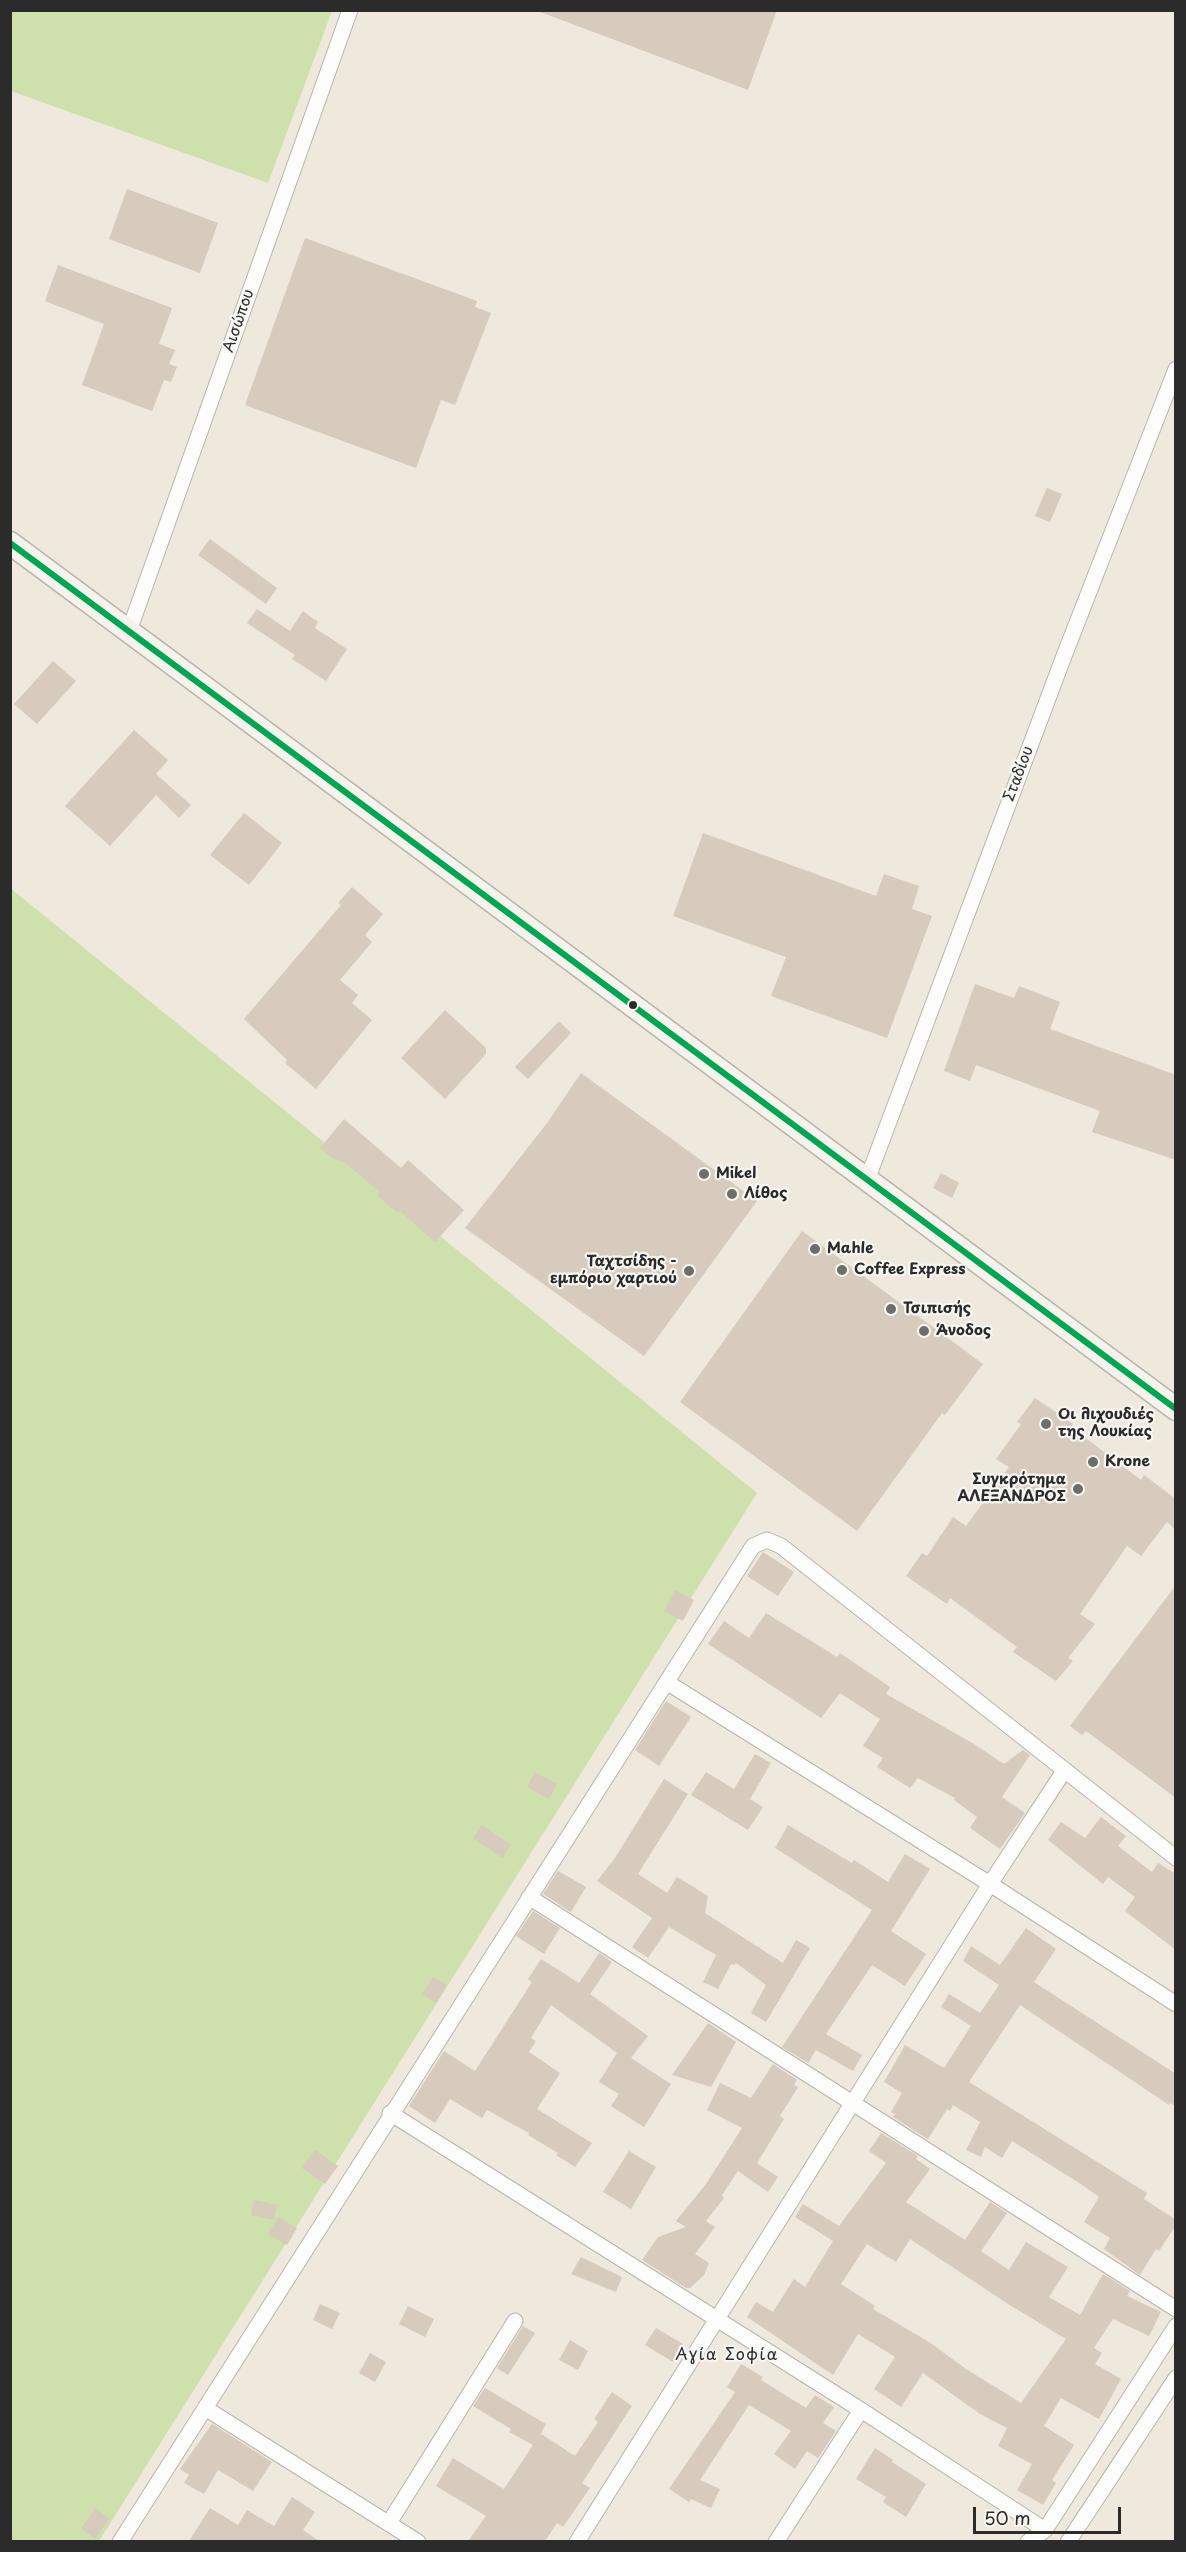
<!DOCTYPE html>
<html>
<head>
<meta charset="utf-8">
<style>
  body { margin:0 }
  #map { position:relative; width:1186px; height:2552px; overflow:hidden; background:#eee8dd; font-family:"Playpen Sans",sans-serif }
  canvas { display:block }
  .frame { position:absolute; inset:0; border:12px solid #2b2b2b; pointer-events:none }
  .scale { position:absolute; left:973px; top:2507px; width:148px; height:27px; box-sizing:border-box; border:3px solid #2b2b2b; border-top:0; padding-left:8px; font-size:18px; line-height:21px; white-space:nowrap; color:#2b2b2b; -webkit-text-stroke:4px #f6f6f2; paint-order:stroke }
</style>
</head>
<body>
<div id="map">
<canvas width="1186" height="2552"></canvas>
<div class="frame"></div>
<div class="scale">50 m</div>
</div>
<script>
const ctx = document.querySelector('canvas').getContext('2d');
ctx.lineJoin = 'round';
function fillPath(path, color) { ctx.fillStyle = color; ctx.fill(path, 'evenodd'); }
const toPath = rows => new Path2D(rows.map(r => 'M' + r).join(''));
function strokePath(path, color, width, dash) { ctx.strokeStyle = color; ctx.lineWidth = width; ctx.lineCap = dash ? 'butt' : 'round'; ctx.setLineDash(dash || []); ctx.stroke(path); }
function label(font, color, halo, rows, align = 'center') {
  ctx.font = font + ' "Playpen Sans",sans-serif'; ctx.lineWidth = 4.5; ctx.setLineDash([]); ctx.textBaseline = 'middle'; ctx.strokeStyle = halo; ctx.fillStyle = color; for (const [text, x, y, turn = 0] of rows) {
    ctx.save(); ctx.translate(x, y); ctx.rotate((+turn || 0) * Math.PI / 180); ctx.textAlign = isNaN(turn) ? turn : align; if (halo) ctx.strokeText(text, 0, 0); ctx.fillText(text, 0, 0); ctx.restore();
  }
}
const green = toPath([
  [10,11,11,10,332,11,268,183,11,91],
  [10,888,757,1493,99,2541,11,2541]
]);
const building = toPath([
  [535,10,777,10,748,90],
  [127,189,218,223,200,273,109,239],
  [305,238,477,301,475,307,491,313,455,405,441,400,416,468,245,405],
  [58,265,172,308,159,344,175,350,169,364,177,367,171,382,164,380,152,411,82,385,104,324,45,301],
  [1047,488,1062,494,1050,522,1035,516],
  [210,539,277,588,266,604,198,555],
  [257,609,290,631,303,611,318,622,315,628,347,649,326,681,292,659,295,655,247,623],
  [53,661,76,681,37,724,14,704],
  [134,730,168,760,156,774,191,805,179,818,156,795,110,846,65,806],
  [244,813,282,843,249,885,210,855],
  [703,833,876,896,884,874,919,886,912,909,932,916,887,1038,771,996,786,957,673,916],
  [352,887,383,914,365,935,372,942,340,980,358,995,352,1003,372,1020,316,1089,285,1063,287,1060,244,1019,341,905,338,903],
  [975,984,1014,998,1019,986,1060,1002,1050,1029,1176,1075,1176,1160,1092,1132,1100,1111,976,1065,970,1081,944,1071],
  [445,1010,486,1048,486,1054,445,1099,401,1058],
  [559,1021,571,1033,528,1079,515,1067],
  [581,1073,757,1201,644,1356,465,1228,547,1123],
  [344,1119,401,1168,408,1160,464,1210,435,1242,400,1211,398,1213,377,1195,380,1192,344,1162,334,1159,320,1148],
  [941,1173,959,1183,952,1198,933,1188],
  [802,1231,983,1364,945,1415,942,1413,857,1531,680,1402],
  [1035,1398,1073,1424,1071,1427,1141,1480,1144,1475,1176,1499,1176,1530,1167,1522,1141,1556,1127,1546,1080,1614,1095,1624,1068,1658,1073,1661,1056,1681,1013,1652,1017,1647,950,1598,947,1604,906,1576,922,1553,927,1556,953,1517,966,1526,1009,1467,996,1459,1021,1424,1017,1422],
  [763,1552,794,1572,778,1596,747,1576],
  [1176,1585,1176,1798,1086,1731,1082,1735,1070,1726],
  [675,1590,694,1600,683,1621,664,1611],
  [766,1613,837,1657,840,1653,890,1687,886,1694,974,1744,1004,1764,1023,1750,1030,1755,1002,1797,1025,1813,1000,1849,970,1828,977,1817,954,1800,955,1798,918,1778,910,1788,877,1767,883,1758,863,1746,880,1719,840,1693,821,1718,708,1644,724,1621,749,1638],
  [666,1701,691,1717,659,1766,635,1750],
  [755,1754,771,1763,750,1799,763,1807,748,1830,691,1795,706,1772,734,1789],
  [535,1772,557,1784,549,1799,527,1787],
  [664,1779,688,1794,638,1874,667,1893,677,1877,708,1896,705,1913,783,1963,796,1940,810,1948,766,2022,751,2013,766,1985,736,1963,734,1965,731,1964,718,1989,703,1982,716,1955,669,1927,648,1958,632,1947,652,1918,597,1881,615,1858],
  [1101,1817,1126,1836,1118,1846,1152,1872,1158,1863,1176,1874,1176,1950,1125,1911,1135,1897,1108,1877,1103,1884,1048,1840,1061,1822,1085,1838],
  [482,1825,511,1845,502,1858,473,1838],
  [788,1825,852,1863,854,1860,888,1882,905,1854,930,1869,891,1931,926,1954,905,1986,872,1965,826,2034,862,2055,853,2071,816,2050,808,2063,782,2047,872,1910,775,1848],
  [558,1871,586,1887,571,1912,543,1894],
  [533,1911,560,1928,544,1954,516,1936],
  [1026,1928,1056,1949,1034,1982,1176,2074,1176,2106,1170,2103,1169,2105,1020,2005,969,2082,1147,2193,1144,2199,1176,2220,1176,2225,1159,2251,1156,2249,1140,2275,1104,2249,1110,2238,1084,2222,1099,2197,1084,2186,1012,2141,1002,2158,985,2147,981,2157,966,2150,980,2122,953,2105,950,2111,947,2109,928,2139,893,2117,895,2114,891,2112,902,2093,884,2082,905,2045,944,2068,971,2026,941,2007,949,1994,980,2013,999,1985,963,1961,971,1946,1000,1965],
  [599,1953,612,1962,590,1994,648,2036,631,2058,671,2084,644,2127,611,2106,619,2094,599,2082,617,2053,551,2005,531,2038,536,2041,529,2052,560,2073,537,2109,592,2143,575,2167,556,2155,558,2153,528,2135,529,2133,487,2110,482,2118,450,2099,435,2123,409,2106,444,2051,475,2071,532,1982,528,1979,541,1959,579,1983],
  [433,1977,447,1985,436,2003,422,1994],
  [708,2023,736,2042,711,2087,672,2075],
  [773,2064,797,2080,794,2085,798,2087,780,2116,784,2119,757,2163,778,2177,768,2192,738,2171,722,2195,724,2198,706,2221,715,2227,695,2254,709,2263,704,2275,690,2288,686,2288,642,2260,658,2237,686,2227,676,2221,706,2184,742,2128,707,2110,720,2083,751,2098],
  [881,2133,918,2156,916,2159,930,2169,906,2202,965,2240,990,2202,1007,2213,981,2251,1009,2270,1026,2242,1068,2267,1049,2297,1080,2315,1103,2274,1130,2291,1127,2296,1161,2312,1149,2336,1113,2319,1094,2348,1102,2353,1095,2364,1121,2379,1099,2419,1061,2398,1044,2426,1074,2445,1052,2480,1056,2483,1043,2505,1017,2490,1032,2464,998,2446,1007,2428,980,2414,923,2373,901,2407,874,2389,895,2357,858,2334,833,2375,747,2317,756,2302,773,2312,794,2279,805,2287,833,2241,795,2217,803,2204,839,2226,886,2163,869,2151],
  [910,2239,1008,2304,1066,2339,1021,2403,966,2369,929,2342,873,2309,875,2306,841,2284,867,2244,896,2262],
  [315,2150,338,2166,325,2184,302,2168],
  [629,2151,656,2167,631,2209,603,2192],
  [254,2200,277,2205,274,2220,251,2215],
  [278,2217,297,2228,287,2245,268,2234],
  [581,2257,622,2277,616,2292,571,2274],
  [320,2304,340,2313,332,2329,313,2320],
  [408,2306,434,2319,425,2337,399,2324],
  [523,2326,535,2333,508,2375,497,2368],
  [656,2328,683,2344,673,2362,645,2345],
  [570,2340,588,2351,578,2370,559,2360],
  [370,2353,386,2362,375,2382,359,2373],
  [741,2364,763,2377,761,2380,806,2408,815,2395,834,2407,823,2423,836,2431,818,2458,807,2451,795,2469,774,2454,791,2431,749,2405,700,2480,720,2489,711,2508,691,2499,689,2502,669,2489,735,2392,727,2387],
  [485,2388,546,2424,539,2437,541,2434,575,2456,598,2422,594,2419,612,2392,632,2406,582,2483,590,2488,563,2527,557,2523,545,2541,468,2541,486,2516,436,2486,453,2458,504,2489,533,2445,509,2432,511,2429,473,2406],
  [212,2424,272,2462,253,2491,218,2470,204,2494,184,2483,189,2475,180,2469],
  [875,2448,893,2460,892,2462,926,2484,906,2517,883,2502,886,2497,856,2479],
  [292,2497,315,2512,303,2530,319,2541,189,2541,210,2508,238,2525,247,2510,274,2526],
  [95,2508,109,2518,96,2539,81,2529]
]);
const street = toPath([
  [129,631,350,10],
  [867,1180,1064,656,1176,369],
  [668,1683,990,1884,1176,2004],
  [529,1897,1176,2309],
  [390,2113,861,2410,1045,2530],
  [205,2408,418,2542],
  [389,2523,515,2321],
  [120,2542,753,1546,767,1540,781,1546,1176,1858],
  [577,2542,990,1884,1064,1771],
  [776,2542,861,2410],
  [1028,2542,1045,2530,1176,2326],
  [1068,2542,1176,2378]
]);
const secondary = toPath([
  [10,543,1176,1409]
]);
const bus1 = toPath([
  [10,543,1176,1409]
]);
const markers = [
  [633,1005,5,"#2b2b2b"],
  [704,1174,6,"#6f6d69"],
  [732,1194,6,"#6f6d69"],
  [815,1249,6,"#6f6d69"],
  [842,1270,6,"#6f6d69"],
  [689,1271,6,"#6f6d69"],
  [891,1309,6,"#6f6d69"],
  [924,1331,6,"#6f6d69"],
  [1046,1424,6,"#6f6d69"],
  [1093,1462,6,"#6f6d69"],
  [1078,1489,6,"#6f6d69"]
];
const streetNames = [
  ["Αισώπου",239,321,-71],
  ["Σταδίου",1019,774,-69]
];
const poiNames = [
  ["Mikel",716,1174],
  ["Λίθος",744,1194],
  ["Mahle",827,1249],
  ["Ταχτσίδης -",677,1262,"right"],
  ["εμπόριο χαρτιού",677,1279,"right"],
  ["Coffee Express",854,1270],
  ["Τσιπισής",903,1309],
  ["Άνοδος",936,1331],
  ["Οι λιχουδιές",1058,1415],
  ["της Λουκίας",1058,1432],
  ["Krone",1105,1462],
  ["Συγκρότημα",1066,1480,"right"],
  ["ΑΛΕΞΑΝΔΡΟΣ",1066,1497,"right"]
];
const neighbourhoodNames = [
  ["Αγία Σοφία",727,2356]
];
fillPath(green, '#cee0ac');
fillPath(building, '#d6cbbc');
strokePath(street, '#b8b4ad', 17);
strokePath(secondary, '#b8b4ad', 25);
strokePath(street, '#fcfcfa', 15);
strokePath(secondary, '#f6f2ec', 22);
strokePath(bus1, '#00a651', 6);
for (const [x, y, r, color] of markers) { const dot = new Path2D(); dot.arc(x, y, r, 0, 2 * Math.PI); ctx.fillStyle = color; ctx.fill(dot); strokePath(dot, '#f6f6f2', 2); }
label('15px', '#2b2b2b', '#f6f6f2', streetNames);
label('bold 15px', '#2b2b2b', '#f6f6f2', poiNames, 'left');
ctx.letterSpacing = '1.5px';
label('16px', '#2b2b2b', '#f6f6f2', neighbourhoodNames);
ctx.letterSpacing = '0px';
</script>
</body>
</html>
